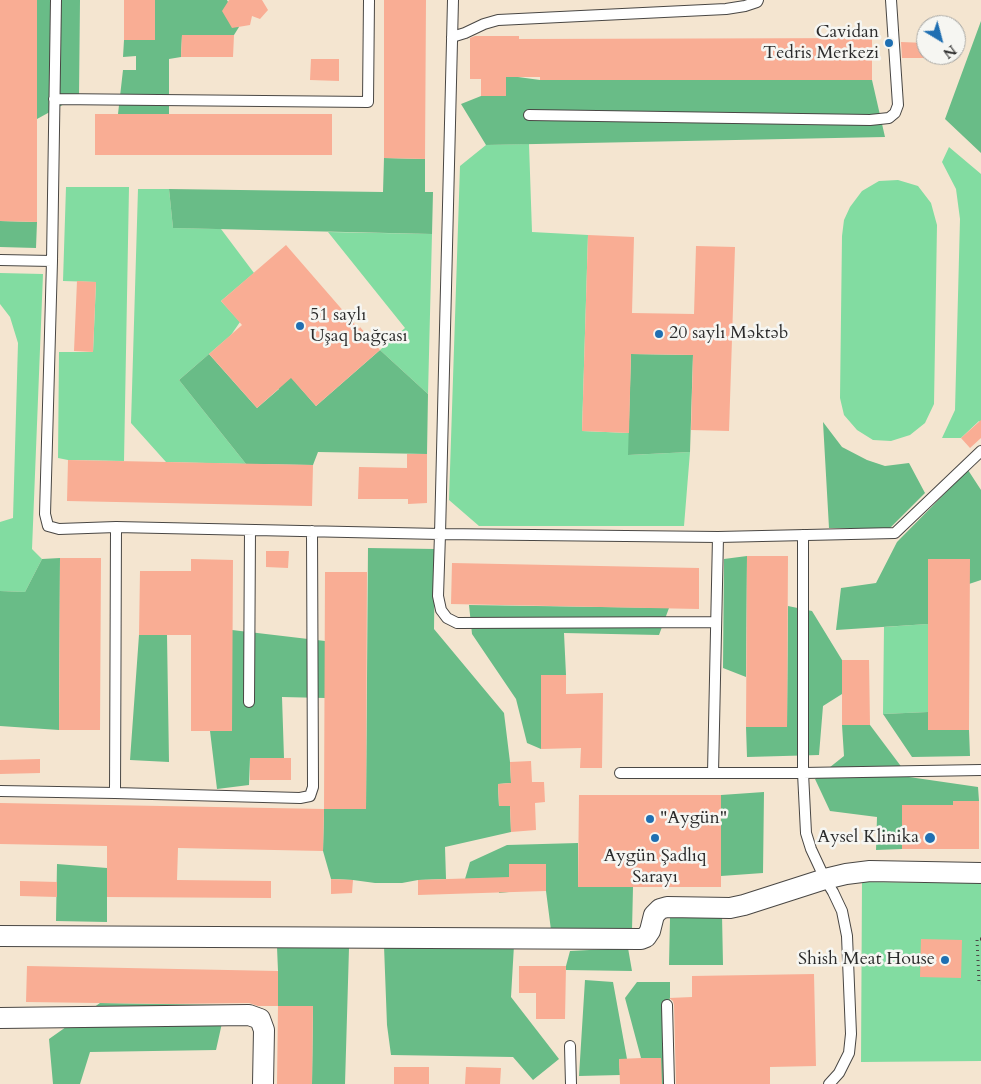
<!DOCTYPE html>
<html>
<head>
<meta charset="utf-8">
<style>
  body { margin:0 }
  #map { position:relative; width:981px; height:1084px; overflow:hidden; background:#f4e5d0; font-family:Cardo,serif }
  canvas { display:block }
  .north { position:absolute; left:916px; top:15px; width:50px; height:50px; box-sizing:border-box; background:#f6f6f2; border:1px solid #a5a5a2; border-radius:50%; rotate:143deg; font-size:14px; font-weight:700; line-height:20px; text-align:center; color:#2b2b2b }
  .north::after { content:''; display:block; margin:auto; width:18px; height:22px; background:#1f6fb2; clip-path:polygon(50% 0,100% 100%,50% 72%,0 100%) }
</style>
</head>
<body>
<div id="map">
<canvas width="981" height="1084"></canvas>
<div class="north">N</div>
</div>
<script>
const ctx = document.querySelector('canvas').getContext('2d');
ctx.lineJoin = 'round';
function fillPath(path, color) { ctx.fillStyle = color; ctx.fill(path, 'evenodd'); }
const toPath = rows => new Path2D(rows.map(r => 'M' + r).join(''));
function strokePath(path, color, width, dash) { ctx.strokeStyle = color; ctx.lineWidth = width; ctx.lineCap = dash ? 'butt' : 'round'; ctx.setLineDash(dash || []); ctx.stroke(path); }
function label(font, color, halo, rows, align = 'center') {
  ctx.font = font + ' Cardo,serif'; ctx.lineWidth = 5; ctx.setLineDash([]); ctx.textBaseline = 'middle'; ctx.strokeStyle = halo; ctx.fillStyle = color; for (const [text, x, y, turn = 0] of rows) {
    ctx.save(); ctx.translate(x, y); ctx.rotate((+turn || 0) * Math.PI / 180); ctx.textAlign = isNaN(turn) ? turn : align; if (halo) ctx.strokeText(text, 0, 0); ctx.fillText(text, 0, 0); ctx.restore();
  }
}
const green = toPath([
  [529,144,532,232,588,235,582,431,629,433,629,455,690,452,684,526,479,526,449,500,460,166,486,145],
  [949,147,981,174,981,423,979,421,961,438,942,438,955,410,960,219,956,189,942,162],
  [898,180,918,186,931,203,937,225,934,404,925,423,910,435,891,441,873,440,857,430,844,415,840,398,842,236,844,220,850,207,862,191,879,181],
  [66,187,129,187,124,461,68,460,58,458,59,352,93,352,96,282,63,281],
  [138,189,169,189,173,228,221,229,254,273,221,301,240,322,231,335,179,380,246,464,166,462,131,423],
  [328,232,432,234,428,394,380,350,405,328],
  [0,273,43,274,32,549,42,559,25,592,0,591,0,522,13,518,18,343,10,317,0,304],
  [928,624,928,712,883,714,884,627],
  [862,882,981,883,981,1061,861,1062]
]);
const forest = toPath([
  [37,0,80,0,79,96,37,119],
  [155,0,227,0,236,17,239,27,234,35,182,35,181,57,169,59,169,114,118,114,123,70,136,70,136,56,123,57,124,40],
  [981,21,981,153,945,119],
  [506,77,518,77,540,80,872,80,885,137,486,145,461,104,481,96,505,96],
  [384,158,425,159,425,192,433,192,432,234,173,228,169,189,383,192],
  [0,221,37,222,36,248,0,247],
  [380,350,428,394,427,454,318,452,313,465,246,464,179,380,209,354,257,408,279,389,262,368,321,361,296,383,316,406],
  [631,354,693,355,690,452,628,455],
  [823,422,842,447,867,460,885,466,909,463,925,493,890,528,829,528],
  [968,470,981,490,981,580,969,584,928,624,836,630,841,588,876,583,897,542],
  [368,548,435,549,434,629,504,713,510,762,511,783,498,784,499,806,510,806,511,832,445,847,446,879,418,880,402,883,375,883,353,880,331,879,323,851,324,809,366,809],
  [747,556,746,677,723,668,724,559],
  [60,558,59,730,0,726,0,591,25,592,42,559],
  [469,605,669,608,659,635,564,633,566,675,541,675,541,749,527,743,516,699,472,634],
  [788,606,812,611,842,660,842,694,823,706,819,755,747,757,746,727,787,727],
  [232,630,325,641,325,698,282,697,284,758,250,758,249,785,217,789,210,731],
  [139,635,167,635,169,762,130,760],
  [928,712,928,730,969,730,970,756,912,757,883,714],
  [842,725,870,725,909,777,978,787,979,801,953,801,953,824,903,805,902,849,876,850,877,817,830,811,815,779,844,756],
  [764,792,763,873,721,876,721,795],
  [578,843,578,887,633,887,632,930,551,930,546,891,545,864,509,865,509,892,499,893,499,878,465,879,470,862,507,845],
  [57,864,107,868,107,922,56,921],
  [722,915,723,965,669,965,670,918],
  [514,945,511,997,559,1059,533,1080,513,1057,391,1055,387,1025,384,946],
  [277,947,349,948,345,1084,312,1084,313,1007,278,1006,278,971],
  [628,948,632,971,566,970,566,966,570,951],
  [585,980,613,982,627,1059,619,1059,620,1075,579,1076],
  [637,982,670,982,670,1084,653,1084,641,1058,625,998],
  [100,1003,226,1005,216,1050,90,1052,80,1084,53,1084,49,1039]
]);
const building = toPath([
  [0,0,37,0,37,222,0,221],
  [124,0,155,0,155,40,124,40],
  [229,0,262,0,268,10,260,19,252,16,250,25,232,28,222,11],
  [384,0,426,0,425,159,384,158],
  [182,35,234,35,233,57,181,57],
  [475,36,519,36,519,39,872,38,872,80,540,80,540,77,506,77,506,96,481,96,481,79,470,79,470,38],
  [901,42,926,43,926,58,902,58],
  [311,59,339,59,339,81,310,80],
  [95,114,332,114,332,155,95,155],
  [588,235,634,237,632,313,694,314,696,246,735,247,729,431,691,430,693,355,631,354,629,433,582,431],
  [286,245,359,329,360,327,380,350,316,406,291,378,257,408,209,354,242,325,221,301],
  [77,281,96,282,93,352,74,351],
  [981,420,981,438,970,448,961,438],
  [407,454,427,454,427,503,408,504,408,499,358,499,359,467,407,468],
  [68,460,313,465,312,506,67,501],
  [266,551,289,551,288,568,266,567],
  [747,556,788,556,787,727,746,727],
  [60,558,101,558,100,730,59,730],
  [191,559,233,560,232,731,191,731,191,635,139,635,140,571,191,571],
  [928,559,970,559,969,730,928,730],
  [452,563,699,568,699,609,451,604],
  [325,572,367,572,366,809,324,809],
  [842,660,869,660,870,725,842,725],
  [541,675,566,675,566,694,603,693,602,768,580,768,581,748,541,749],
  [250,758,291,758,291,780,250,780],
  [40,759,40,773,0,774,0,760],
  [531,761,532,782,544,782,545,802,535,803,536,830,511,832,510,806,499,806,498,784,511,783,510,762],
  [579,795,721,795,721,887,578,887],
  [953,801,979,801,979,849,902,849,902,805,953,805],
  [0,803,324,809,323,851,178,848,177,880,271,881,271,898,107,897,107,846,0,844],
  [509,864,546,864,546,891,418,895,418,880,509,877],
  [331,879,353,880,352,893,331,894],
  [20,881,57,882,57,897,20,896],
  [921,939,962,940,961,978,920,977],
  [27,966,278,971,278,1006,258,1006,249,1003,170,1004,26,1002],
  [519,966,566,966,565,1019,536,1019,536,993,519,993],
  [814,974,816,1066,770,1067,770,1084,676,1084,674,1005,673,1001,669,998,692,997,692,976],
  [278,1006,313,1006,312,1084,277,1084],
  [641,1058,661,1058,662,1084,620,1084,619,1059],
  [394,1067,429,1067,429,1084,394,1084],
  [466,1067,501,1068,500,1084,465,1084]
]);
const path = toPath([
  [981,939,977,939,979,983,981,983]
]);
const lane = toPath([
  [56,0,52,261,45,514,48,526,59,529,116,527,440,534,438,596,441,610,447,618,457,623,716,622],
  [453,0,440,534,718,537,895,533,981,451],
  [452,37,465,33,484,24,498,20,726,9,745,6,757,2,758,0],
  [54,99,368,102,369,0],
  [529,115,870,120,889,118,895,113,898,105,891,0],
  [0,260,52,261],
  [803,535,803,773,981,770],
  [249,702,250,530],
  [620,773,803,773,806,833,811,849,825,879,833,892,842,911,847,936,851,1034,849,1053,839,1073,829,1084],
  [713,773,718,537],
  [0,791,115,793,300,798,310,796,313,787,312,531],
  [115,793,116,527],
  [667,1005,669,1084],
  [570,1046,571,1084]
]);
const street = toPath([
  [0,936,641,939,646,937,650,931,654,915,660,909,667,907,730,908,744,905,825,879,846,874,870,871,981,873],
  [0,1018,249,1015,260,1019,264,1030,263,1084]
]);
const markers = [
  [889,43,5,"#1f6fb2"],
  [300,326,5,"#1f6fb2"],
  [659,334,5,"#1f6fb2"],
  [650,819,5,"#1f6fb2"],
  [655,838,5,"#1f6fb2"],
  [930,838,6,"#1f6fb2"],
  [945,960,5,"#1f6fb2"]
];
const poiNames = [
  ["Cavidan",879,33],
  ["Tedris Merkezi",879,54],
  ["51 saylı",310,316,"left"],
  ["Uşaq bağçası",310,337,"left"],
  ["20 saylı Məktəb",669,334,"left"],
  ["\"Aygün\"",660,819,"left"],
  ["Aysel Klinika",919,838],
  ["Aygün Şadlıq",655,857,"center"],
  ["Sarayı",655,878,"center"],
  ["Shish Meat House",935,960]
];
fillPath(green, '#82dca1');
fillPath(forest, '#69bc87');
fillPath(building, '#f9ad94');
strokePath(lane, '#494744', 12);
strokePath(street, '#494744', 22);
strokePath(path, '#494744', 3, [1, 4]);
strokePath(lane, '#fff', 10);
strokePath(street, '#fff', 20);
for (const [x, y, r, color] of markers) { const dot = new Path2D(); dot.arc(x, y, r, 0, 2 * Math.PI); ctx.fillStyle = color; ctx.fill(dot); strokePath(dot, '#f6f6f2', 2); }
label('18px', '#2b2b2b', '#f6f6f2', poiNames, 'right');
</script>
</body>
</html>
